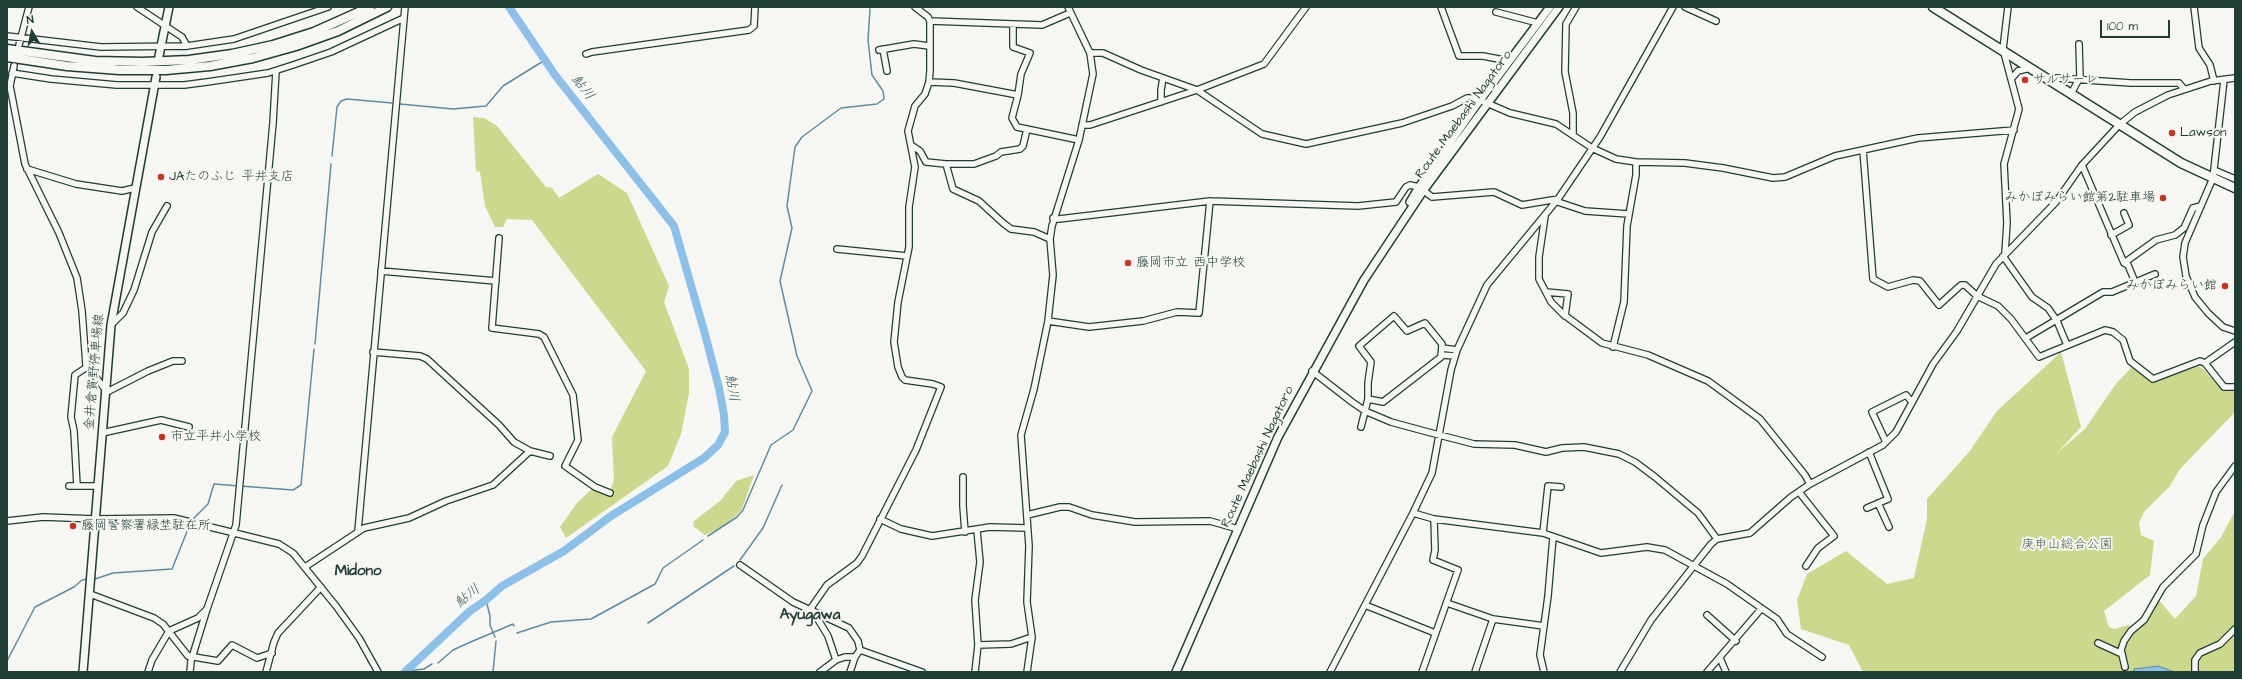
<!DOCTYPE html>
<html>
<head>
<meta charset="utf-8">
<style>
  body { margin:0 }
  #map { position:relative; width:2242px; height:679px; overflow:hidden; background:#f6f6f2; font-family:"Architects Daughter",sans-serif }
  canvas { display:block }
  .frame { position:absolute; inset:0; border:8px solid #1f3d34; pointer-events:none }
  .north { position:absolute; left:12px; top:12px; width:40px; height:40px; -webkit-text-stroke:3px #f6f6f2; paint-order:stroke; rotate:351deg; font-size:11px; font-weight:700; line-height:16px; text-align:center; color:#1f3d34 }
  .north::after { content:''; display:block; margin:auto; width:14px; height:18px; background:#1f3d34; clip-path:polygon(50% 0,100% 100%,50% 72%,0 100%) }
  .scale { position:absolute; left:2100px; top:20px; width:70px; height:18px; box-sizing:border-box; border:2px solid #1f3d34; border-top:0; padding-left:5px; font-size:12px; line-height:14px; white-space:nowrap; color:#1f3d34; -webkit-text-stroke:3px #f6f6f2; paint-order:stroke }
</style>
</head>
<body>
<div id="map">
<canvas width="2242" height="679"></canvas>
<div class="frame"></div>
<div class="north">N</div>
<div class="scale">100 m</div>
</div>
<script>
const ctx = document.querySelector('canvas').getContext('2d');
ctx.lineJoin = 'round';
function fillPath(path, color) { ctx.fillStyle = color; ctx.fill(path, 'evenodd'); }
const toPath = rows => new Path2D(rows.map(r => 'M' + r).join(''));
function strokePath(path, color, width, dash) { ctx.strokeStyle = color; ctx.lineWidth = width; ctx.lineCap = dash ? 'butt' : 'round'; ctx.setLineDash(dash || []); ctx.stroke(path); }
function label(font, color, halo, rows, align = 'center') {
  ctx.font = font + ' "Architects Daughter","Klee One",sans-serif'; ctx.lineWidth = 4; ctx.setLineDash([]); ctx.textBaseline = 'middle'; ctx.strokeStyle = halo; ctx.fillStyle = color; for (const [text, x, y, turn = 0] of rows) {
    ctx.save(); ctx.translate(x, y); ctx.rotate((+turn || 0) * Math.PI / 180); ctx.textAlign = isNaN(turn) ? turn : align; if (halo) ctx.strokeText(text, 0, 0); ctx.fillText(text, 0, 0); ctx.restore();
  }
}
const green = toPath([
  [473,117,484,118,497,126,546,187,552,188,559,198,598,174,627,193,669,286,664,302,689,369,689,393,681,434,668,466,566,538,560,527,577,503,593,488,609,494,614,480,612,437,646,371,532,220,507,219,503,227,495,227,485,206,480,172,476,171],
  [2061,352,2081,427,2057,453,2085,429,2115,385,2132,367,2149,380,2160,380,2196,365,2203,369,2222,389,2235,390,2235,412,2180,469,2170,486,2144,512,2139,523,2141,535,2154,541,2150,575,2104,611,2109,627,2114,629,2129,625,2131,629,2144,623,2158,599,2175,619,2196,596,2203,559,2221,537,2235,511,2235,672,1863,672,1849,645,1801,629,1797,600,1807,574,1846,551,1887,584,1914,578,1927,519,1927,499,1969,452,1997,411],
  [754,475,742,509,737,515,718,529,705,535,693,526,694,521,720,501,736,481]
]);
const water = toPath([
  [2158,666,2175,672,2133,672,2134,669,2158,666]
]);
const stream = toPath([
  [400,104,453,109,486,106,503,86,545,60],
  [332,156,337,107,341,101,347,99,392,103],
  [315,344,331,164],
  [192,520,208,504,214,484,293,490,301,485,314,349],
  [708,536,737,517,743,510,771,445,793,430,812,391,797,356,780,281,792,228,787,206,795,147,802,137,841,108,877,104,884,99,883,91,872,75,868,40,870,9],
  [740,560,763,528,782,485],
  [95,579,113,573,172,569,190,524],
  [486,600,490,616,490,625,495,637],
  [648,623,734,566],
  [517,633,551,622,591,619,655,584,663,568,703,540],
  [7,661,35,607,74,587,82,580,88,579],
  [438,663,453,650,466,644,513,624,514,626],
  [406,671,424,669,432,664],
  [493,672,496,641]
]);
const river = toPath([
  [405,672,470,611,486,600,502,586,564,551,611,516,704,458,718,445,725,432,724,415,719,388,705,334,674,226,555,75,509,7]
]);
const minor = toPath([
  [137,7,182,37,187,46],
  [1441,7,1459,56,1483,56,1509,61],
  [1685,7,1716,21],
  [2194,7,2199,48,2210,65,2214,81],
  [1496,12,1538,23],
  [930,21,1042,25,1070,13],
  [1013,24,1013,47,1030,53,1021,74,1018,95],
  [7,36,101,47,187,46,234,39,328,7],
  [19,45,29,7],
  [883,49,887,71],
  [879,50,914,44,929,46],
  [1090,53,1103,53,1141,70,1197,90,1262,134,1306,144,1402,123,1452,106,1467,98,1475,98,1510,113,1556,124,1592,148,1616,159,1636,162,1685,163,1723,168,1773,178,1785,177,1835,156,1918,138,2014,130],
  [586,54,592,52,749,30,754,26,755,7],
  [14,66,10,86,25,164,59,233,77,278,82,311,86,365,105,389],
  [12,73,51,79,117,85,184,85,207,82,268,73,293,65,331,52,404,18],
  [2012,78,2018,71,2030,68],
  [2224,80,2213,178,2185,243,2183,257,2186,276,2195,297,2208,313,2223,327,2235,331],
  [2051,81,2056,78,2131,83,2179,83,2184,89],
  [929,82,954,83,1018,95,1012,118,1017,127,1079,140],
  [2071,94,2080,77,2079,44],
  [1161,102,1161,90,1163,78],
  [1082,125,1090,125,1197,90,1264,64,1306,7],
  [1573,135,1573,113,1565,72,1566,24,1576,7],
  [911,145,920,151,926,162,946,164,953,189,979,201,1003,223,1011,229,1034,232,1050,239],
  [1863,150,1873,279,1888,287,1913,280,1920,281,1939,305,1961,285,1965,285,1977,296,1998,306,2011,319,2039,357,2105,330,2113,332,2123,340,2130,361,2153,379,2200,361,2205,363,2224,387,2235,387],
  [946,164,974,164,996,156,1001,152,1020,149,1023,146,1027,129],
  [2082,165,2124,263,2128,265,2135,282],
  [27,169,76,184,122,191,135,188],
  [2214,170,2235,179],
  [1555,201,1585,211,1629,214],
  [1545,216,1539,257,1539,279,1551,302,1563,314,1602,343,1648,355,1708,381,1760,419,1805,475,1810,484],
  [1053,218,1059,219,1210,201,1358,206,1396,202,1406,187,1410,185,1419,187,1432,197,1494,192,1522,205,1558,199],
  [2111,235,2129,225,2124,213],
  [499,238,492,328,539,334,544,337,573,395,578,440,565,466,595,487,610,493],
  [837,249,907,256],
  [2005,253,2007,223,2004,164,2019,109,2003,49,2008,7],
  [2003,256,2032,297,2048,308,2057,321,2067,345],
  [2124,263,2156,240,2175,235,2184,228,2193,208,2201,206],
  [381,271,496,281],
  [1546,292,1568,294,1565,316],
  [1048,321,1089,327,1143,321,1177,312,1199,313,1210,201],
  [111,325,123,313,134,290,152,232,167,206],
  [2026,338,2103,292,2112,292,2155,274],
  [1613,347,1624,302,1627,226,1636,175,1636,162],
  [1442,348,1457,350],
  [373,352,420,356,427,359,499,425,514,442,530,451,550,456],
  [1442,355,1455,356],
  [2205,363,2235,342],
  [1312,371,1352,402,1365,411,1391,422,1424,431,1474,444,1515,445,1546,452,1562,448,1584,447,1619,454,1635,462,1655,477,1698,513,1717,539],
  [105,393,148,371,173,361,182,361],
  [1361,427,1368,399,1368,383,1371,362,1359,346,1394,316,1407,331,1425,323,1442,344,1441,357,1383,402,1368,399],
  [102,433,161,420,189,427],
  [1886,442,1872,412,1906,395,1912,402],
  [963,477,963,506,965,532],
  [69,486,98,486],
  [77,486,74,431,71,417,75,375,87,367],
  [1799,492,1834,536,1818,548,1806,566],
  [1878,503,1889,527],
  [1867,508,1888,499,1869,452],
  [1413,513,1434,519,1543,533,1601,553,1647,547,1665,550,1727,584,1777,619,1787,634,1822,657],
  [1027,515,1060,507,1069,507,1092,515,1135,522,1210,521,1238,529],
  [880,519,901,529,932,536,990,527,1027,528],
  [7,521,43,517,95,519,174,518,279,544,293,553,336,606,359,638,378,672],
  [358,531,405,7],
  [1543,533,1548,486,1561,487],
  [740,565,793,602,849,628,858,641,860,650],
  [305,567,364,528,409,518,446,501,493,485,530,451],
  [90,594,154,618,163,624,188,656,218,661,232,645,257,658,272,653],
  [1447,603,1493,619,1544,626],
  [1365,605,1435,633],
  [1707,615,1736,641],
  [2098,643,2122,654],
  [978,645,1011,644,1032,637],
  [860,650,922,672],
  [1720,658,1726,672],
  [836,660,828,636,811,608,827,585,857,563,862,556,916,450,941,387,933,384,905,380,902,377,898,367,894,342,898,302,909,247,909,207,915,167,908,131,915,106,925,94,929,82,930,71,930,21,928,17,915,7],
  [2125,667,2121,650,2124,641,2131,631,2144,620,2163,587,2196,554,2203,525,2216,492,2235,466],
  [148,672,152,660,169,631,198,618,207,609],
  [190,672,191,661,207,609,236,525,273,123,276,71],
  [266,672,274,642,278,633,321,587],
  [820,672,836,660,845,657,855,657],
  [850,672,855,657,860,650],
  [975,672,978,645,975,600,980,562,977,530],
  [1027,672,1032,637,1027,602,1029,546,1021,435,1034,389,1048,321,1053,275,1050,239,1052,226,1079,140,1093,74,1090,53,1068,7],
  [1330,672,1413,513,1432,473,1451,370,1457,350,1487,285,1558,199,1600,137,1673,7],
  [1422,672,1458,570,1433,560,1435,550,1434,519],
  [1475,672,1493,619],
  [1544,672,1540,655,1548,596,1553,537],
  [1620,672,1651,620,1711,544,1717,539,1750,533,1791,497,1810,484,1883,445,1896,432,1933,364,1957,331,1996,264,2056,202,2082,165,2119,125,2135,112,2168,95,2211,81,2235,78],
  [1707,672,1761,609],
  [2195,672,2195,660,2200,653,2220,644,2235,629]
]);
const major = toPath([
  [159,56,169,7],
  [1410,202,1419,187,1475,107,1550,7],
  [83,672,111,325,156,77],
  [1176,672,1278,437,1364,280,1423,191,1559,7]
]);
const highway = toPath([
  [1933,7,2181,163,2235,188],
  [7,49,95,61,143,62,189,60,232,54,273,45,314,32,370,7],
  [7,57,67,66,119,70,166,70,210,66,253,58,296,46,338,31,387,7]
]);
const markers = [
  [2025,80,4,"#c8321e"],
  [2172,133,4,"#c8321e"],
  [161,177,4,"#c8321e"],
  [2163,198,4,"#c8321e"],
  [1128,263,4,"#c8321e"],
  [2225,286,4,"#c8321e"],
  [162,437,4,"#c8321e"],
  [73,526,4,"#c8321e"]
];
const poiNames = [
  ["サルサーレ",2033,80],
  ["Lawson",2180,133],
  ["JAたのふじ 平井支店",169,177],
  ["みかぼみらい館第2駐車場",2155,198,"right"],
  ["藤岡市立 西中学校",1136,263],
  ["みかぼみらい館",2217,286,"right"],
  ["市立平井小学校",170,437],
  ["藤岡警察署緑埜駐在所",81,526]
];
const streetNames = [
  ["Route Maebashi Nagatoro",1464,115,-54],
  ["金井倉賀野停車場線",95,372,-85],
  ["Route Maebashi Nagatoro",1258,457,-65]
];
const parkNames = [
  ["庚申山総合公園",2067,545]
];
const waterNames = [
  ["鮎川",582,88,52],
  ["鮎川",731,388,80],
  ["鮎川",468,597,-39]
];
const quarterNames = [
  ["Midono",358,572],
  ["Ayugawa",810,616]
];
fillPath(green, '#ccd88c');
fillPath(water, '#8cc0e9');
strokePath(water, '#608ca1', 1);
strokePath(stream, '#608ca1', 1.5);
strokePath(river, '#8cc0e9', 8);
strokePath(minor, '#1f3d34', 8);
strokePath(major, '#1f3d34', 10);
strokePath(highway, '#1f3d34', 11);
strokePath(minor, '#f6f6f2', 5.5);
strokePath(major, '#f6f6f2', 7);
strokePath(highway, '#f6f6f2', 8);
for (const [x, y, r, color] of markers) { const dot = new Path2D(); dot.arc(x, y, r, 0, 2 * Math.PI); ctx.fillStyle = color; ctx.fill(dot); strokePath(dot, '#f6f6f2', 1.5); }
label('13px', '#1f3d34', '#f6f6f2', poiNames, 'left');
label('13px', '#1f3d34', '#f6f6f2', streetNames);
label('13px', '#425c46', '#f6f6f2', parkNames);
label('italic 14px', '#3a5e61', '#f6f6f2', waterNames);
label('bold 15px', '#1f3d34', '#f6f6f2', quarterNames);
</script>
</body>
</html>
